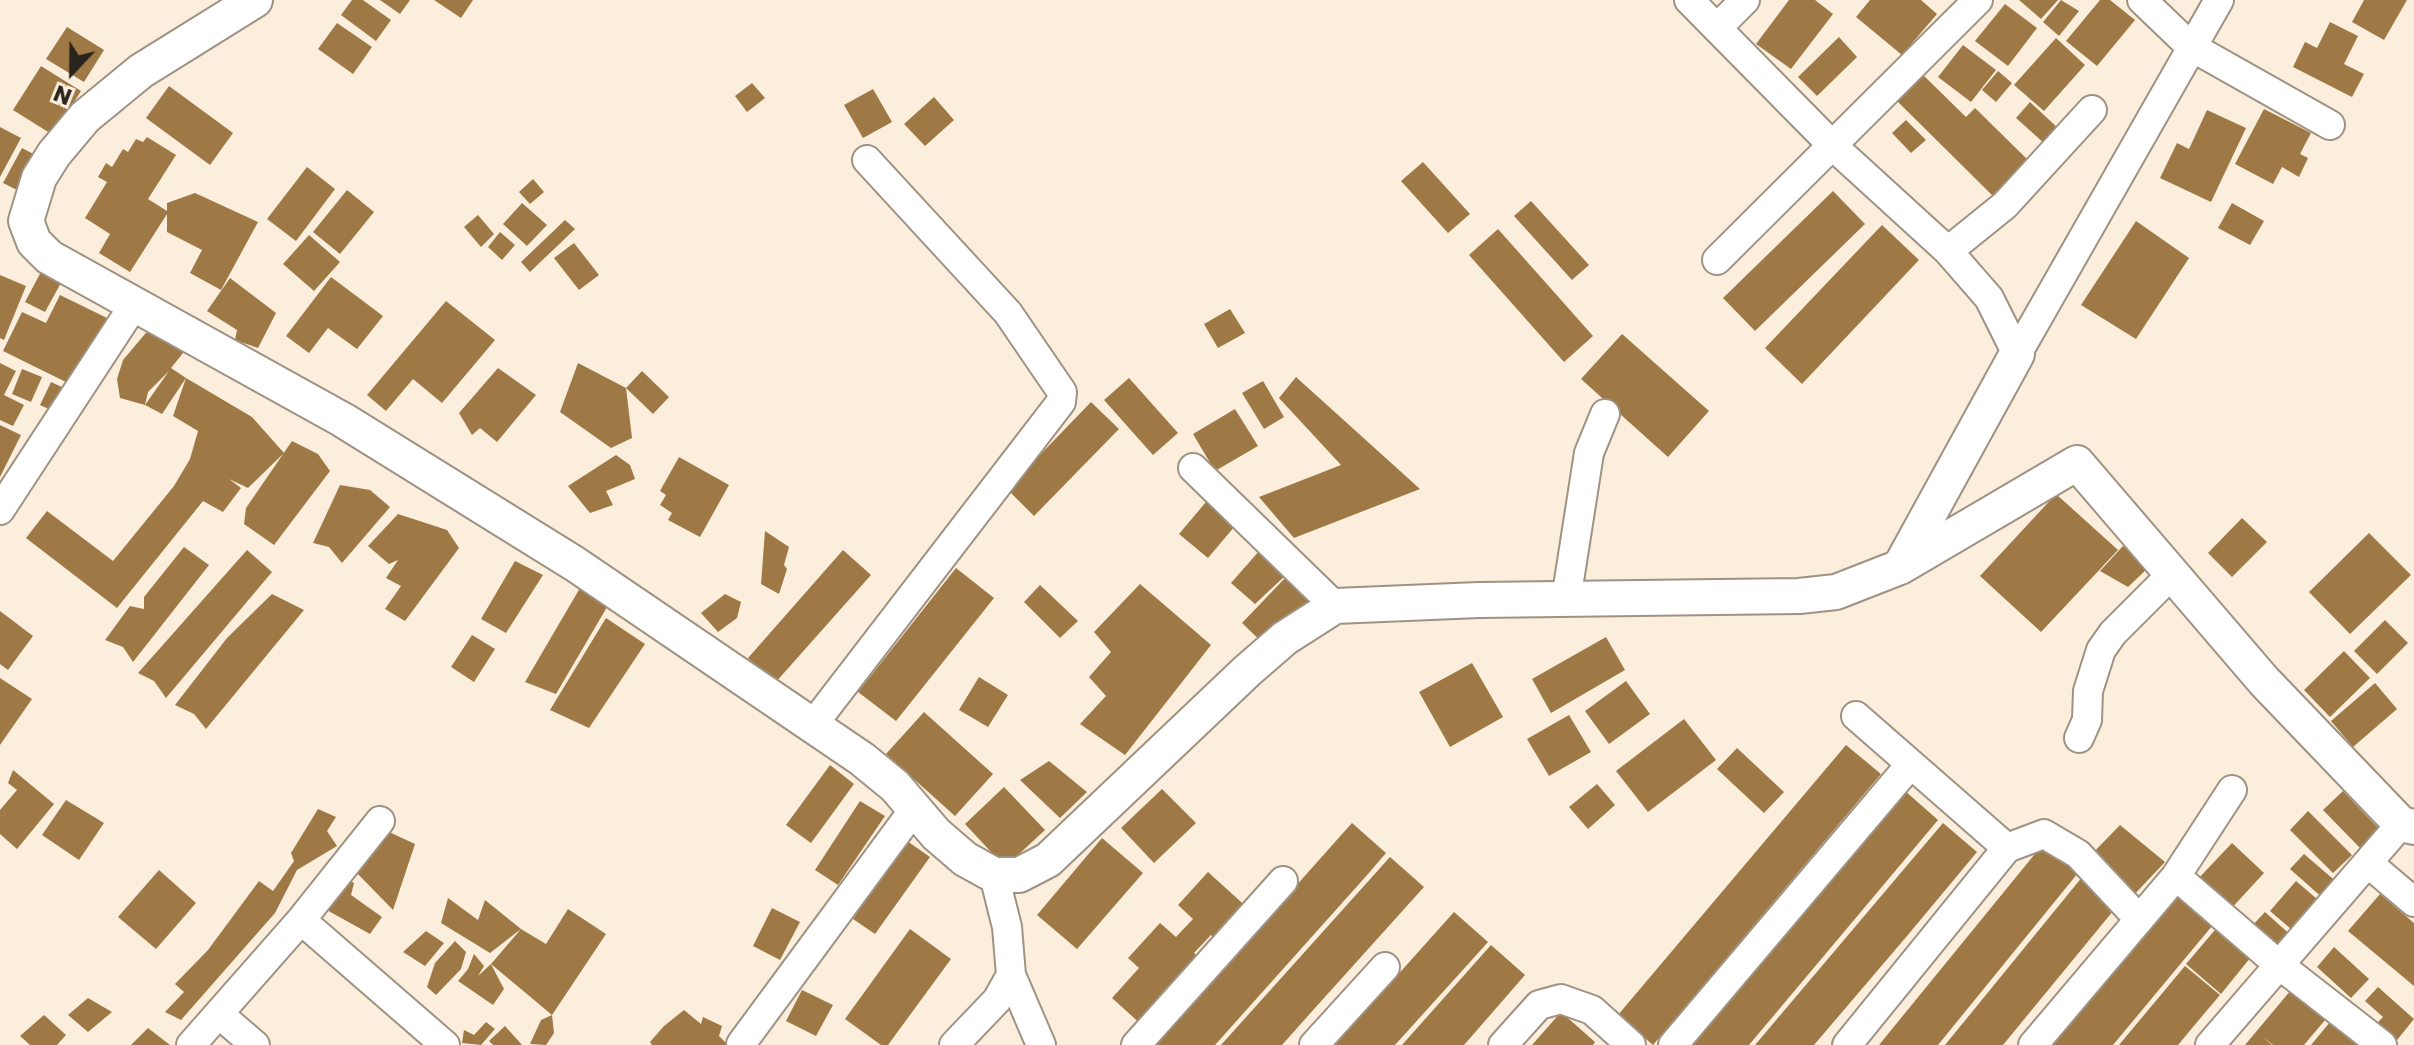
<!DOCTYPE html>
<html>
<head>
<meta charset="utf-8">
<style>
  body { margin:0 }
  #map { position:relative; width:2414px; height:1045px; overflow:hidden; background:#fbeedc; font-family:Poppins,sans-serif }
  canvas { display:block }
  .north { position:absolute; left:32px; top:32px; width:80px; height:80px; -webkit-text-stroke:6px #fbeedc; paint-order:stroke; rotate:202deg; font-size:22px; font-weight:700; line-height:32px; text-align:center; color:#28231c }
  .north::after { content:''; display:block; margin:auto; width:28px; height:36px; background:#28231c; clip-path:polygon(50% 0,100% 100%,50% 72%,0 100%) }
</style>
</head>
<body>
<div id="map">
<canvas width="2414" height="1045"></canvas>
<div class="north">N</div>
</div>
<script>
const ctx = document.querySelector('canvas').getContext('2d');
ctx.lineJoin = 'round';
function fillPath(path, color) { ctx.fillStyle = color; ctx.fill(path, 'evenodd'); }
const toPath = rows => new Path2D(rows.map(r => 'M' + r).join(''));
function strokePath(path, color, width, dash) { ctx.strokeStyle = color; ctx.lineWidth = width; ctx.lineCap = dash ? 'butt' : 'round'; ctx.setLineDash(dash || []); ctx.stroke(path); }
const building = toPath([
  [352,0,363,0,391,20,376,41,341,15],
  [380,0,410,0,400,14],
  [434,0,473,0,461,18],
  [1789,0,1815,0,1833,14,1791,69,1756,44],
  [1870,0,1921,0,1937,14,1902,55,1856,17],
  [2019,0,2058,0,2041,19],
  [2061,0,2079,11,2059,36,2043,22],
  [2100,0,2110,0,2135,20,2097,66,2066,41],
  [2364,0,2407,0,2384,40,2352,22],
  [2005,4,2037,28,2008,66,1975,41],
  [2330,22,2358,36,2344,64,2364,74,2352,97,2293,67,2305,42,2317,48],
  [337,23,372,47,353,74,318,49],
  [67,27,104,50,84,82,46,59],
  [1839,37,1857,57,1817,96,1798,77],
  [2056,38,2085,65,2044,111,2014,85],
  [1963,45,1996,70,1971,102,1938,77],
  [41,66,81,91,53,135,13,110],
  [1998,71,2012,83,1996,102,1982,90],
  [1920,72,1966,117,1975,108,2029,161,1994,197,1894,98],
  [752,83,765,98,747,112,735,96],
  [169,86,233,133,210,165,146,118],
  [873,89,892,122,863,138,844,105],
  [934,97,954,120,925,146,904,124],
  [2030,102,2059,129,2045,144,2016,118],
  [2264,109,2311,133,2300,154,2308,158,2299,177,2282,167,2273,184,2235,164],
  [2207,110,2246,128,2211,202,2160,178,2177,143,2189,149],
  [1906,120,1926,140,1911,153,1892,133],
  [0,127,21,138,0,177],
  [147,137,176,155,148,199,167,211,167,203,195,193,258,222,221,290,190,273,202,250,167,232,167,214,130,272,99,253,110,234,85,218,107,182,98,177,106,163,112,167,123,149,128,152,136,139,143,142],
  [22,148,39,157,21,192,3,183],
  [1423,162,1470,214,1448,233,1401,181],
  [307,167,335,189,296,241,267,219],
  [533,179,544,192,530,204,519,192],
  [347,190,374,212,340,254,313,232],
  [1833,191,1865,224,1755,331,1723,298],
  [1531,201,1589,265,1572,280,1514,216],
  [522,203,547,225,527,246,503,224],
  [2232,203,2264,221,2250,245,2218,228],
  [478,215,494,234,481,247,464,227],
  [565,220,575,229,530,272,521,262],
  [2136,221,2189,258,2136,339,2081,305],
  [1882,225,1919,260,1802,384,1765,348],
  [1498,229,1593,336,1564,362,1469,255],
  [500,232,515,245,502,260,488,247],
  [309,235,340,262,314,291,283,264],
  [574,243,599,275,579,290,554,258],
  [42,270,62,281,45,312,25,302],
  [0,275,26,286,4,340,0,338],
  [331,277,383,316,357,349,328,328,309,353,286,336],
  [230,278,276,313,258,348,235,340,237,330,207,311],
  [60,295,107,318,74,386,3,351,22,312,46,323],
  [446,301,495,340,442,403,413,379,386,411,367,395],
  [1230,309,1245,333,1218,348,1204,324],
  [150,328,187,348,171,368,186,378,162,414,145,405,169,371,148,392,145,405,120,398,117,379,123,360],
  [1622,334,1709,411,1668,457,1581,379],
  [0,363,16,371,4,395,24,405,13,426,0,420],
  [578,363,626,388,642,371,669,397,653,414,626,388,632,438,611,448,560,412],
  [498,368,536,395,497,442,480,428,472,435,459,413],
  [22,369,42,377,31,402,12,394],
  [1296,377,1420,489,1294,538,1259,497,1341,465,1279,398],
  [186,378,252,417,284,453,248,488,229,479,241,488,223,512,203,501,117,608,26,538,47,511,113,561,174,486,190,459,198,431,173,416],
  [1129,378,1178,433,1153,455,1104,400],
  [1263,381,1284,417,1264,429,1242,393],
  [51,382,64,388,53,411,40,405],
  [1091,402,1119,429,1034,516,1007,489],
  [1235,409,1258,446,1215,471,1193,434],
  [0,425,21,435,0,477],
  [292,441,318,454,330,471,274,545,244,524,246,508],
  [616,455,630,465,635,479,606,491,613,505,590,513,568,486],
  [679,457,729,485,700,537,668,520,672,513,660,505,666,495,660,491],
  [340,485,370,490,390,507,342,563,329,547,313,543],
  [2056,494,2118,550,2041,632,1980,576],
  [1211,496,1240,520,1208,558,1179,534],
  [398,514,447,530,459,548,405,621,385,609,401,586,386,578,398,560,389,564,368,546],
  [2242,518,2267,542,2232,577,2208,553],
  [765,531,789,547,784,565,787,569,779,594,761,584],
  [2369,533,2411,575,2350,634,2309,592],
  [2123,546,2149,567,2128,587,2100,571],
  [184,547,209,565,133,662,123,647,105,640,130,606,144,609,144,597],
  [247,550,272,572,166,698,154,681,138,673],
  [843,550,871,575,775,683,748,658],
  [1260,550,1286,575,1255,604,1231,583],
  [515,561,543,575,506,633,481,619],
  [956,568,994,598,896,721,858,692],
  [1286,577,1314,604,1269,649,1242,623],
  [1140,584,1211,645,1125,755,1080,724,1106,696,1089,677,1111,652,1094,632],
  [1040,585,1078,621,1060,638,1024,602],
  [580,588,610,602,556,694,525,682],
  [272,594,304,610,206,729,194,714,175,705,227,638],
  [725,594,741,602,737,618,718,632,701,613],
  [0,611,33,636,8,670,0,664],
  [606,618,645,644,589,728,550,710],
  [2385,620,2408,643,2377,674,2354,651],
  [472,635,495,649,474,682,451,667],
  [1606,637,1625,670,1551,713,1532,679],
  [2344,651,2370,678,2330,717,2304,690],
  [1472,663,1503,717,1450,747,1419,692],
  [979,677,1008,695,988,727,959,710],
  [0,678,32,699,0,745],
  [1626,681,1650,714,1609,744,1585,711],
  [2375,683,2397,709,2353,747,2331,721],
  [924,712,993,774,955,816,886,754],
  [1569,715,1591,752,1549,776,1527,739],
  [1684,719,1716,760,1648,812,1616,771],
  [1846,745,1881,774,1653,1045,1618,1015],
  [1737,748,1784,792,1764,813,1717,769],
  [1049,761,1087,792,1060,818,1020,780],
  [830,765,854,784,811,843,786,825],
  [13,770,54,804,17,849,0,834,0,810,17,790,8,783],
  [1597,784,1615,805,1588,829,1569,807],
  [1004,787,1045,830,1005,867,965,824],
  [1162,789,1196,823,1154,863,1121,828],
  [1904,790,1938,820,1749,1045,1689,1045],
  [2343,791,2381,831,2361,849,2323,810],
  [66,800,104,823,79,860,42,835],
  [860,801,885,816,838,885,815,870],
  [318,809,336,817,327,831,337,846,297,870,275,913,181,1020,165,1012,184,992,175,984,208,950,259,881,273,891,294,861,291,853],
  [2308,811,2352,855,2333,873,2290,830],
  [1352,823,1386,853,1368,874,1215,1045,1154,1045],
  [1943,823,1977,852,1907,936,1814,1045,1755,1045],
  [2120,825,2165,862,2131,898,2090,856],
  [387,831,415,844,393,910,355,871],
  [1102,838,1143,873,1077,949,1037,915],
  [907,841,930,857,875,934,853,919],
  [2232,843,2264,873,2228,912,2196,881],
  [2043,844,2078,873,1938,1045,1879,1045],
  [2304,854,2339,884,2325,900,2290,869],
  [1390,857,1424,887,1315,1008,1282,1045,1221,1045],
  [159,870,196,903,156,949,118,917],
  [1208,872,1251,911,1220,944,1211,935,1194,953,1203,961,1144,1027,1112,998,1139,968,1128,958,1160,923,1176,937,1193,919,1178,905],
  [2083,876,2118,905,2003,1045,1945,1045],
  [348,880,354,883,351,895,382,917,370,934,325,909],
  [2296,881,2324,905,2298,935,2270,911],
  [2182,891,2217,920,2113,1045,2053,1045],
  [2380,894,2414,923,2414,986,2348,931],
  [448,898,478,920,485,900,521,929,546,944,568,909,606,934,552,1015,491,964,521,929,490,953,441,923],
  [772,908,800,922,780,960,753,946],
  [1454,912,1488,942,1470,962,1395,1045,1335,1045],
  [2265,912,2294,938,2279,954,2250,928],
  [2220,924,2255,952,2221,994,2186,964],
  [910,929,951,959,888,1045,881,1045,845,1019],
  [426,931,444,943,425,966,403,952],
  [455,941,466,952,461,969,436,995,427,987,435,963],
  [1491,945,1525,975,1471,1037,1464,1045,1402,1045],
  [2334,947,2369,979,2351,998,2317,967],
  [474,954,484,966,478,976,491,964,504,989,493,1005,458,981,468,969],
  [2185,966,2220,995,2203,1015,2178,1045,2119,1045],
  [2378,987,2414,1019,2393,1045,2373,1027,2383,1017,2365,1001],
  [802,990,833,1005,816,1036,786,1021],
  [2291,990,2326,1019,2309,1039,2304,1045,2273,1045,2262,1036,2272,1045,2245,1045],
  [88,998,112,1012,88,1032,68,1015],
  [684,1010,701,1024,703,1017,722,1026,719,1036,728,1045,652,1045,650,1042,664,1026],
  [1561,1012,1595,1042,1593,1045,1532,1045],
  [44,1015,66,1035,57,1045,30,1045,20,1036],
  [552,1015,554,1033,546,1045,530,1044,541,1020],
  [486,1022,495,1029,481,1045,462,1043,464,1030,474,1035],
  [2330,1022,2358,1045,2311,1045],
  [505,1026,522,1045,493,1045,489,1041],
  [148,1028,170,1045,131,1045]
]);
const minor = toPath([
  [1689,0,1834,147,1948,251,1989,298,2017,354],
  [2142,0,2190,46,2330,125],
  [1718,27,1745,0],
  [1948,251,2005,205,2092,110],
  [1717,260,1978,0],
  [2017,354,2219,0],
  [1193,468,1335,606],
  [0,510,134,305],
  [1566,600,1589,453,1605,414],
  [812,726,1061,402,1062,392,1008,313,867,160],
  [2079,738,2087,720,2088,691,2101,650,2113,633,2172,574],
  [2232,790,2176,876,2278,964,2382,1045],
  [380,821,301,920,445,1045],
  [2007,848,2044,834,2078,854,2139,919],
  [2368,863,2414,902],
  [1011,975,1041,1045],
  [219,1014,255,1045],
  [741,1044,915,808],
  [191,1045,301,920],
  [954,1045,997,1000,1011,975,1007,927,994,875],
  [1136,1045,1283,881],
  [1314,1045,1385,967],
  [1503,1045,1539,1005,1561,999,1592,1010,1631,1045],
  [1673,1045,1910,765],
  [1847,1045,2007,848,1856,716],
  [2033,1045,2176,876],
  [2210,1045,2401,824]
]);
const tertiary = toPath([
  [255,0,141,71,85,117,54,154,39,178,26,221,34,242,49,257,343,420,575,564,862,759,895,786,936,834,965,859,994,875,1019,875,1048,860,1247,671,1285,638,1335,606,1479,600,1799,596,1836,592,1900,567,2017,354],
  [1900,567,2077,463,2264,681,2401,824,2414,827]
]);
fillPath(building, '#9e7946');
strokePath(minor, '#9f9282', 32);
strokePath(tertiary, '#9f9282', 38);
strokePath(minor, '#fff', 28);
strokePath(tertiary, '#fff', 34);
</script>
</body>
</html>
